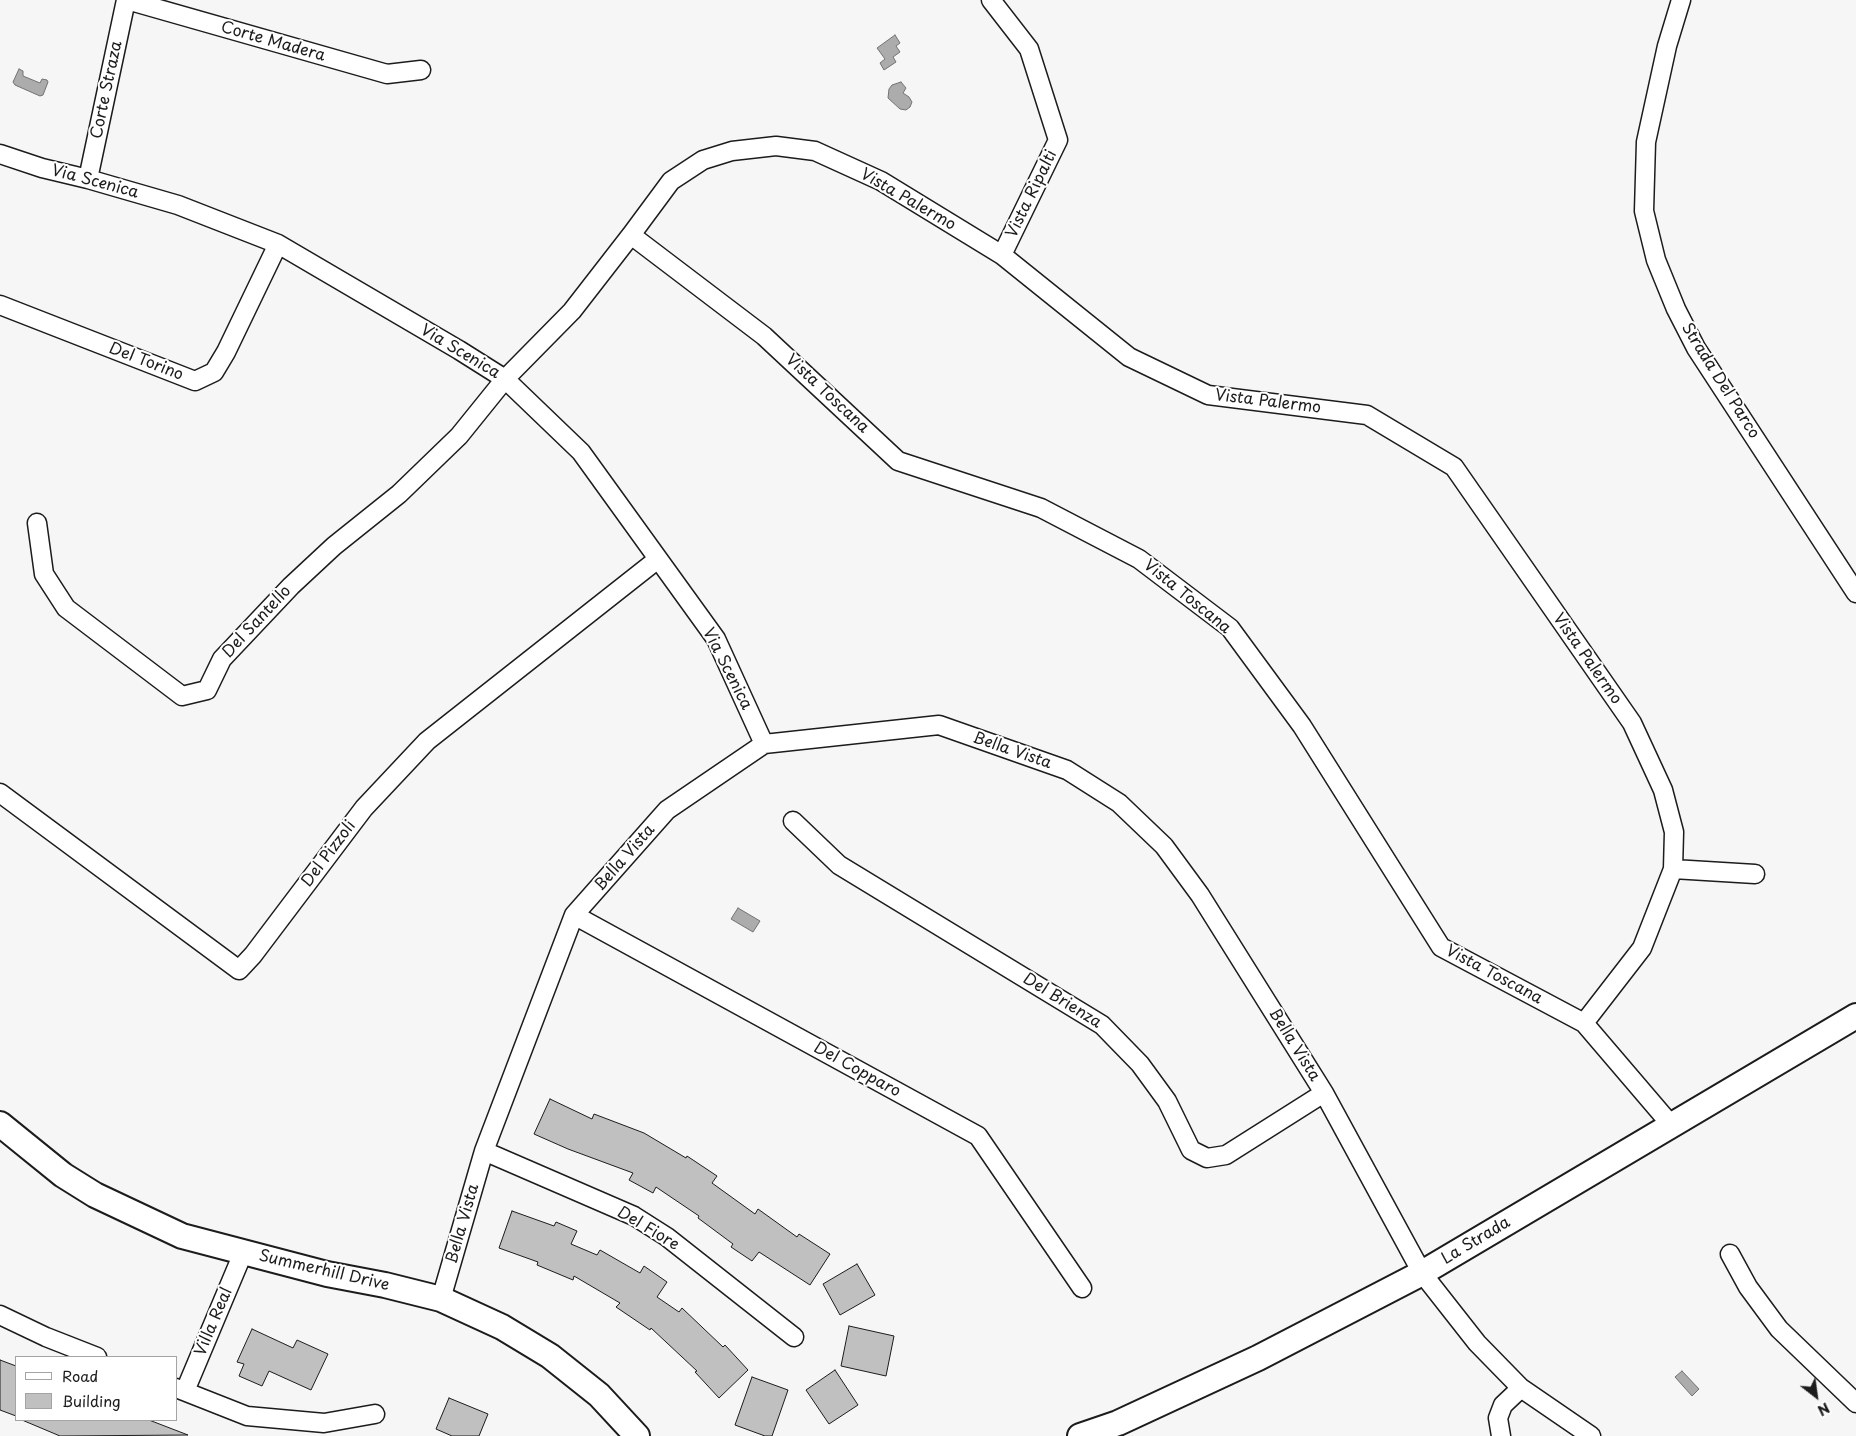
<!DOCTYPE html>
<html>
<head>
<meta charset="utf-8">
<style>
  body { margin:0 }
  #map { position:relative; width:1856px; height:1436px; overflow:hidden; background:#f6f6f6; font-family:"Playpen Sans",sans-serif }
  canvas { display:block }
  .legend { position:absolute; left:15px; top:1356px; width:162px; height:65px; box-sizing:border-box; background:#fff; border:1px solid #a4a4a4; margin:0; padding:6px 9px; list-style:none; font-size:15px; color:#1c1c1c }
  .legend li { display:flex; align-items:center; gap:10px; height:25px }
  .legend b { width:25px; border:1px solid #a4a4a4 }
  .north { position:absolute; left:1791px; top:1371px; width:50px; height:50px; -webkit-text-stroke:4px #fff; paint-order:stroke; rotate:150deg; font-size:14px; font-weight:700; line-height:20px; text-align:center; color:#1c1c1c }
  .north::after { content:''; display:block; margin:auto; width:18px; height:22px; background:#1c1c1c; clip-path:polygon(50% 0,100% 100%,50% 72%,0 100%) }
</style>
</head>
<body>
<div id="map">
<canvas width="1856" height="1436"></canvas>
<ul class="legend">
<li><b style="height:6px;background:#fff"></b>Road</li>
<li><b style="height:14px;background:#c0c0c0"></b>Building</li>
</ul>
<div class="north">N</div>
</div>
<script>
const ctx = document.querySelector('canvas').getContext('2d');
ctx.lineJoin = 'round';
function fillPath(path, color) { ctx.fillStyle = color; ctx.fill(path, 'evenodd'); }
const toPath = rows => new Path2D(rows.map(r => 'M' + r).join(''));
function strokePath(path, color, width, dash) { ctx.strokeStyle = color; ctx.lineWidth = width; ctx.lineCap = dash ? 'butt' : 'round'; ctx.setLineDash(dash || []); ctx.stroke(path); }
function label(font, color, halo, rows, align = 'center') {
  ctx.font = font + ' "Playpen Sans",sans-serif'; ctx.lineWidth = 4; ctx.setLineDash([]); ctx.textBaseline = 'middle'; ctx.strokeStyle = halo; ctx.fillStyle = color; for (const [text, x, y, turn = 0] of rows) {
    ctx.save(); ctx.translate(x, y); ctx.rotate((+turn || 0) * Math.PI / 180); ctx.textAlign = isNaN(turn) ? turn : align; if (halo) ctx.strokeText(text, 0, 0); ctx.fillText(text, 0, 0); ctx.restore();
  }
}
const water = toPath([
  [895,35,900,43,896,46,900,52,893,57,896,62,884,70,880,63,885,59,877,48,895,35],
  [19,69,23,71,23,76,40,83,42,79,47,80,48,82,43,95,40,96,15,85,13,82,19,69],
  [901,82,906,88,903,93,909,97,912,102,910,107,906,110,900,109,888,98,889,89,892,85,901,82],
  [738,908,760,921,753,932,731,919,738,908],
  [1682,1371,1699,1389,1692,1396,1675,1377,1682,1371]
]);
const building = toPath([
  [550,1099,592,1119,594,1114,644,1133,686,1158,687,1156,717,1176,712,1183,755,1214,758,1209,797,1237,799,1234,830,1254,810,1285,759,1252,752,1261,731,1247,733,1244,698,1218,699,1216,656,1187,653,1193,629,1180,633,1173,568,1149,534,1134,550,1099],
  [512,1211,554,1226,556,1222,577,1231,571,1244,597,1255,600,1250,640,1273,644,1266,667,1282,657,1297,679,1312,682,1308,723,1347,725,1345,748,1370,719,1398,695,1372,697,1371,651,1328,650,1330,616,1307,620,1303,574,1276,573,1280,537,1265,538,1262,499,1248,512,1211],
  [857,1264,875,1295,840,1315,823,1284,857,1264],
  [849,1326,894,1336,886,1376,841,1366,849,1326],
  [252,1329,293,1348,297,1340,328,1354,311,1390,269,1371,262,1386,239,1376,244,1364,237,1362,252,1329],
  [0,1360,16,1366,16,1416,0,1410,0,1360],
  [835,1370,858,1405,829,1424,806,1390,835,1370],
  [752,1377,788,1390,772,1436,765,1436,735,1425,752,1377],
  [449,1398,488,1414,479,1436,452,1436,436,1429,449,1398],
  [22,1420,149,1420,188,1435,60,1436,22,1420]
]);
const street = toPath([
  [127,0,387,74,421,70],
  [991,0,1029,49,1058,140,1002,255],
  [1681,0,1667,46,1646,142,1644,211,1656,260,1676,309,1696,348,1856,593],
  [0,154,42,168,88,179,178,205,278,244,459,350,505,379,581,452,716,639,764,744],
  [88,179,126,0],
  [631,235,764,336,898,461,1041,508,1139,559,1230,628,1302,726,1441,947,1584,1023,1672,1126],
  [0,305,195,381,214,372,226,352,278,244],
  [37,523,44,574,66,608,182,696,207,690,222,659,291,586,334,546,399,494,459,436,505,379,572,311,631,235,671,181,703,160,732,151,776,146,815,151,881,181,1002,255,1129,357,1208,395,1367,415,1454,467,1632,723,1663,790,1674,832,1673,869,1642,948,1584,1023],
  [0,793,239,970,253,955,364,808,427,741,658,559],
  [793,821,839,865,1102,1025,1140,1064,1167,1101,1191,1150,1207,1158,1226,1155,1324,1093],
  [1673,869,1755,874],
  [574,915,978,1136,1082,1288],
  [484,1151,634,1216,667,1237,794,1337],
  [1730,1254,1748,1287,1779,1329,1856,1403],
  [441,1299,484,1151,574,915,667,810,764,744,939,725,1067,770,1119,803,1164,846,1200,895,1324,1093,1422,1273,1477,1343,1521,1388,1591,1436],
  [0,1315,46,1337,97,1357],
  [176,1388,247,1416,324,1423,375,1414],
  [185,1391,243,1253],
  [1501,1436,1498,1418,1503,1405,1521,1388]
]);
const secondary = toPath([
  [0,1124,63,1175,95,1195,182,1236,327,1274,385,1285,441,1299,502,1327,550,1356,599,1395,637,1436],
  [1080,1436,1118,1423,1258,1358,1422,1273,1856,1016]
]);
const streetNames = [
  ["Corte Madera",273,42,16],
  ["Corte Straza",107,90,-78],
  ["Via Scenica",95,182,15],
  ["Vista Ripalti",1032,194,-64],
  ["Vista Palermo",908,200,30],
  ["Via Scenica",460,352,31],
  ["Del Torino",146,362,21],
  ["Strada Del Parco",1720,381,58],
  ["Vista Toscana",827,394,43],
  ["Vista Palermo",1268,402,7],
  ["Vista Toscana",1187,597,39],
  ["Del Santello",257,622,-47],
  ["Vista Palermo",1587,659,55],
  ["Via Scenica",727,669,63],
  ["Bella Vista",1012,751,19],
  ["Del Pizzoli",329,854,-53],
  ["Bella Vista",625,858,-49],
  ["Vista Toscana",1494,975,28],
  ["Del Brienza",1062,1001,32],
  ["Bella Vista",1294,1045,58],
  ["Del Copparo",857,1070,29],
  ["Bella Vista",463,1224,-74],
  ["Del Fiore",648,1229,31],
  ["La Strada",1476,1241,-31],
  ["Summerhill Drive",324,1271,13],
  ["Villa Real",214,1322,-67]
];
fillPath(water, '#acacac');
strokePath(water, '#727272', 1);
fillPath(building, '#c0c0c0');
strokePath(building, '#1c1c1c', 1);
strokePath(street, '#1c1c1c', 21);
strokePath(secondary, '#1c1c1c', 28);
strokePath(street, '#fff', 18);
strokePath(secondary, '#fff', 24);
label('16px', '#1c1c1c', '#fff', streetNames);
</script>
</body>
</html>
